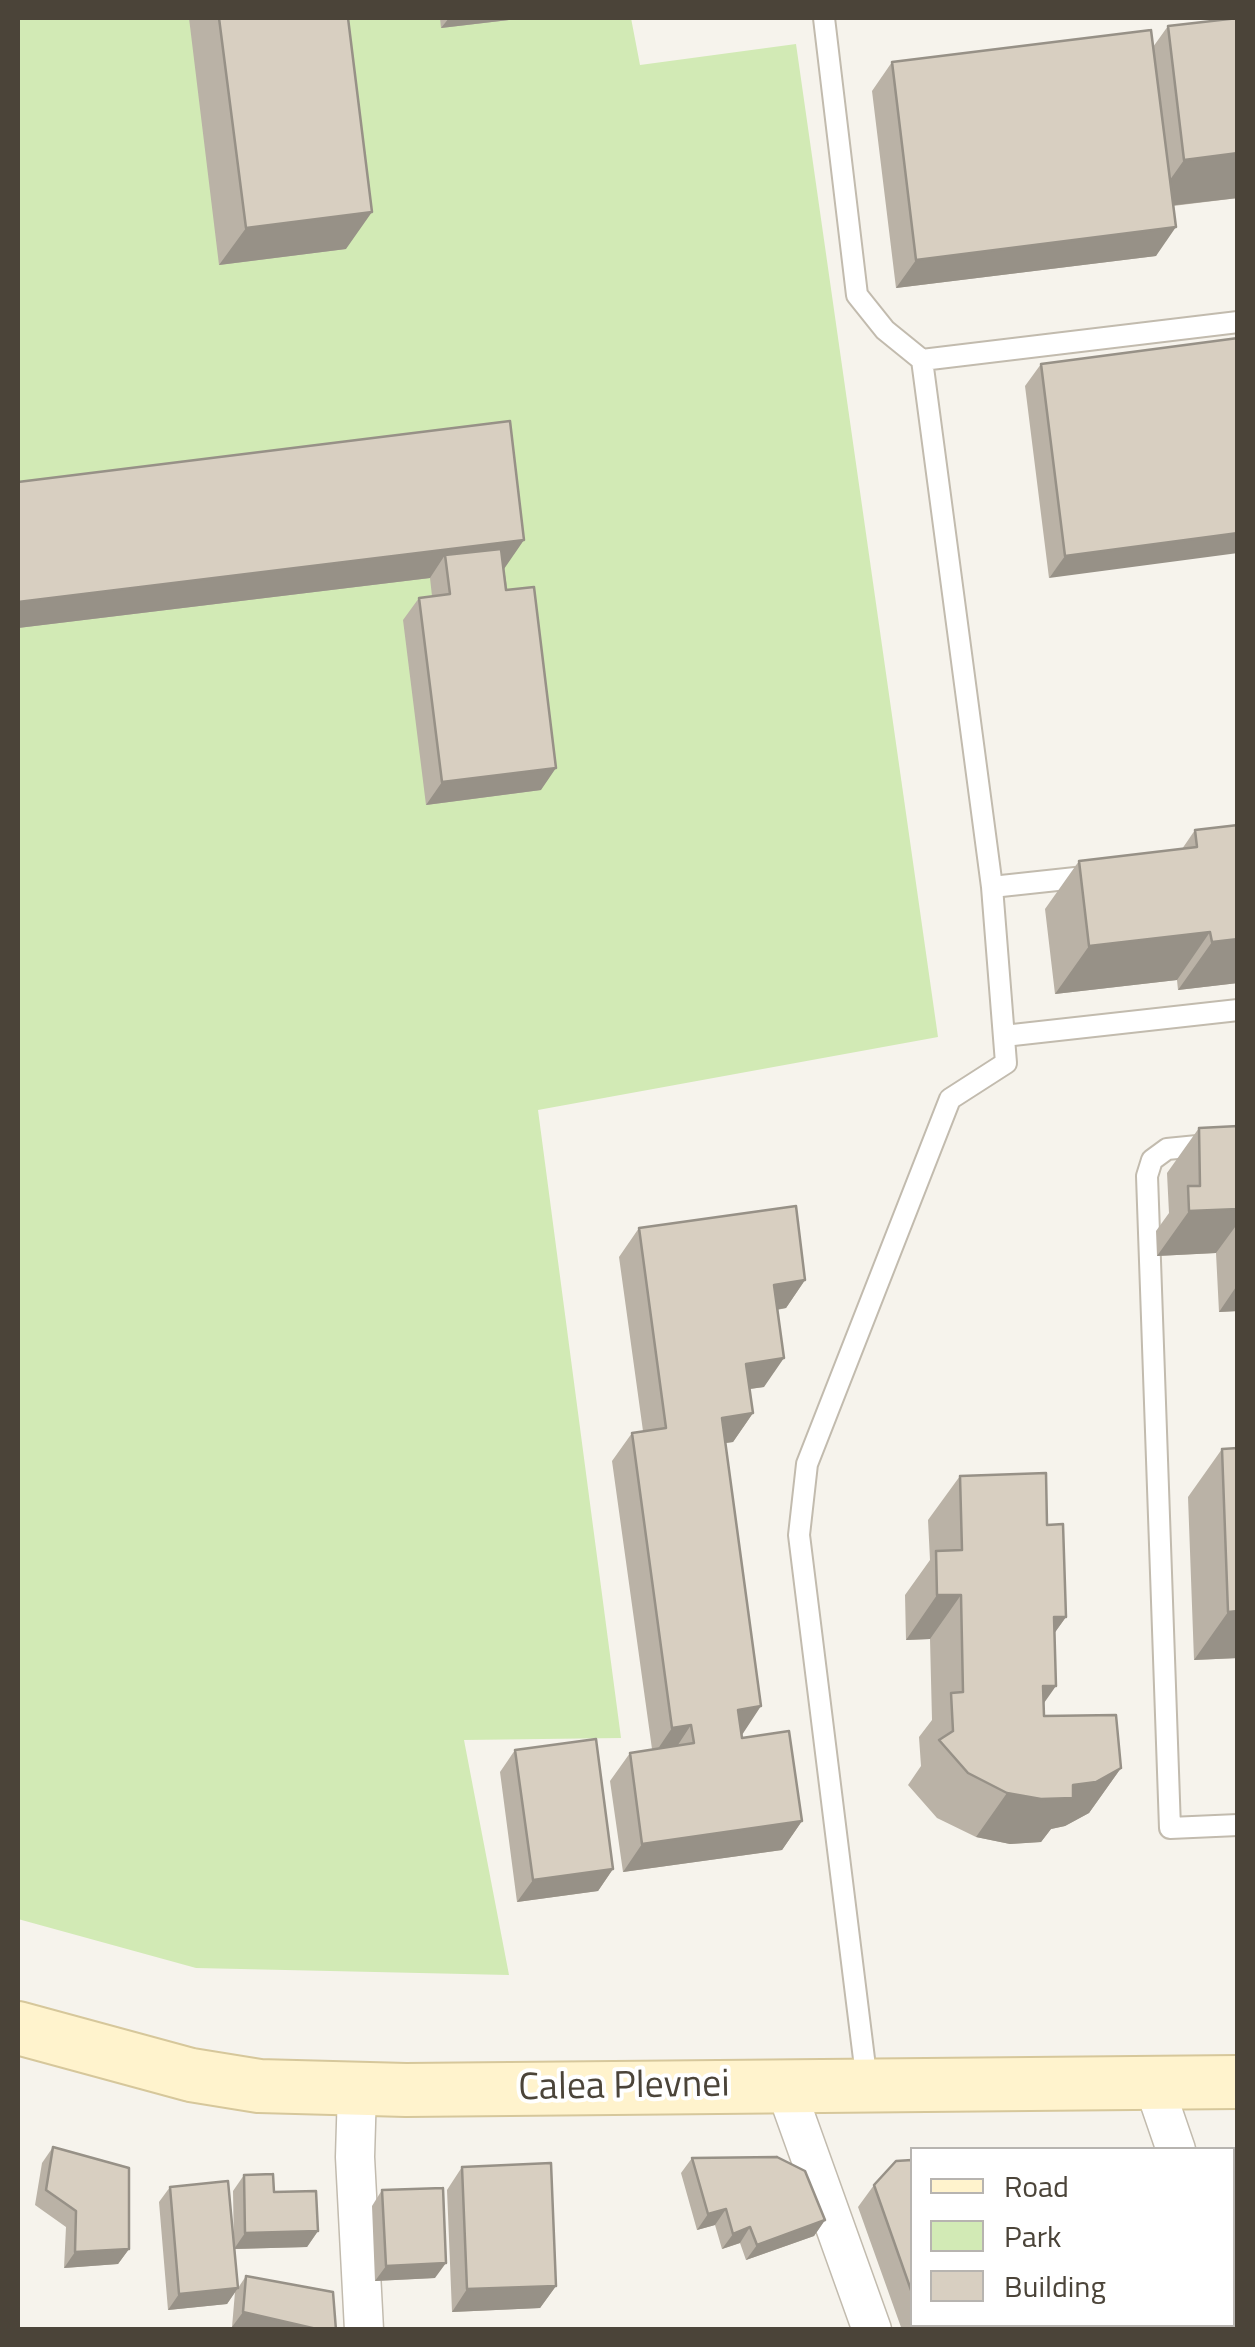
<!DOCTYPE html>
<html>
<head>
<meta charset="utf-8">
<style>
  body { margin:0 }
  #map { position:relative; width:1255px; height:2347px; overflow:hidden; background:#f6f3ec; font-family:"Titillium Web",sans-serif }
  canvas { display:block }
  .frame { position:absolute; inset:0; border:20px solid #4b4439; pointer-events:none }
  .legend { position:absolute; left:910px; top:2147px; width:325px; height:180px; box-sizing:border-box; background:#fff; border:2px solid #b7b4b0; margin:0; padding:12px 18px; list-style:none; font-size:30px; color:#4b4439 }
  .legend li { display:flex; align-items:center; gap:20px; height:50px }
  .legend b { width:50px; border:2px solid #b7b4b0 }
</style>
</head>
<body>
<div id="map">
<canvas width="1255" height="2347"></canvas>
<div class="frame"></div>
<ul class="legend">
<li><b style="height:12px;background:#fff3cd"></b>Road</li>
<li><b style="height:28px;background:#d2eab5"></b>Park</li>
<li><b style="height:28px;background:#d8cfc1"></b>Building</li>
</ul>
</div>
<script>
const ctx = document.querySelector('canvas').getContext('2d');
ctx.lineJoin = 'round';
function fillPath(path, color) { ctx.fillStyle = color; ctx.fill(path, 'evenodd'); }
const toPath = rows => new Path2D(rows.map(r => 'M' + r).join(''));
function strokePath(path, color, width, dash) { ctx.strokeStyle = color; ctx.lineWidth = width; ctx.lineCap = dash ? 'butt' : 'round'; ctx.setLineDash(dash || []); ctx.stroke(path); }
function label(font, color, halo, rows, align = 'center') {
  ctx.font = font + ' "Titillium Web",sans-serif'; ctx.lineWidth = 8; ctx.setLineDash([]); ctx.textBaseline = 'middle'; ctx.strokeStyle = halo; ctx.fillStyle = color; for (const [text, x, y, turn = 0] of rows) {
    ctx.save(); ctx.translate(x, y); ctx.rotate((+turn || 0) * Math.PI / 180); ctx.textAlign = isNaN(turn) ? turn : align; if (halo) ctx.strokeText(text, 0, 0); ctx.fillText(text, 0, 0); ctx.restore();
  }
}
const green = toPath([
  [18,18,631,18,640,65,796,44,938,1037,538,1110,621,1738,464,1740,509,1975,196,1968,18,1919]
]);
const lane = toPath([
  [824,18,857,295,885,330,922,360,992,887,1006,1063,950,1099,807,1464,799,1535,867,2083],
  [922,360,1238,322],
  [992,887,1094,876],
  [1004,1036,1238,1010],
  [1238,1142,1167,1149,1152,1160,1147,1176,1170,1828,1238,1825]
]);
const street = toPath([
  [1153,2083,1176,2150],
  [785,2087,872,2330],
  [357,2090,355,2157,364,2330],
  [1232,2314,1238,2328]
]);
const secondary = toPath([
  [18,2028,191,2075,259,2086,406,2090,1238,2082]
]);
const wall = toPath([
  [189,18,348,18,346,249,219,265],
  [440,18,526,18,441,28],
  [1238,18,1238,198,1173,206,1156,256,896,288,872,91,892,62,1153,47,1168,26],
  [1238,338,1049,578,1025,386,1041,364],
  [510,421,504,569,541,790,426,805,403,620,419,598,432,596,430,578,18,628],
  [1238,825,1238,983,1178,990,1177,980,1055,994,1045,909,1079,861,1182,849,1195,830],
  [1238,1126,1238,1311,1219,1312,1216,1253,1157,1256,1156,1231,1169,1213,1167,1173,1199,1128],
  [639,1228,805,1280,786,1308,777,1310,764,1387,750,1389,753,1413,733,1442,726,1443,742,1738,802,1821,782,1850,623,1872,610,1781,630,1753,652,1749,612,1461,632,1433,643,1431,619,1257],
  [1238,1448,1238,1658,1194,1660,1188,1497,1222,1449],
  [960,1476,1047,1525,1066,1617,1054,1633,1044,1703,1044,1716,1121,1768,1089,1813,1065,1826,1051,1829,1041,1842,1010,1844,976,1837,937,1818,908,1785,921,1766,919,1737,932,1720,930,1639,906,1640,905,1595,930,1560,928,1520],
  [515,1750,613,1869,598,1891,517,1902,500,1772],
  [53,2147,129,2249,118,2264,64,2268,66,2227,35,2205,42,2163],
  [692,2158,825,2220,814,2236,746,2260,740,2243,722,2249,715,2225,697,2230,681,2173],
  [912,2160,912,2324,976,2324,978,2330,902,2330,858,2207,874,2185],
  [462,2167,556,2286,540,2308,452,2312,447,2190],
  [244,2175,274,2192,318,2231,307,2247,234,2249,233,2191],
  [1238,2181,1238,2290,1232,2278,1232,2183],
  [170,2187,238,2288,246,2276,336,2330,242,2330,232,2327,235,2292,227,2304,168,2310,159,2202],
  [382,2190,435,2278,375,2281,372,2206]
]);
const shadedWall = toPath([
  [449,18,526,18,441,28],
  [1238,153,1238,198,1150,208,1184,160],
  [372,212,346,249,219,265,246,228],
  [1176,227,1156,256,896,288,916,260],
  [1238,533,1238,553,1049,578,1065,556],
  [524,540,504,569,445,555,430,578,18,628,18,602],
  [556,768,541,790,426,805,442,782],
  [1210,932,1177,980,1055,994,1089,946],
  [1238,939,1238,983,1178,990,1212,942],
  [1238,1209,1238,1223,1216,1253,1157,1256,1189,1211],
  [805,1280,786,1308,754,1313,774,1285],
  [1238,1284,1238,1311,1219,1312],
  [784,1358,764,1387,727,1392,746,1364],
  [753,1413,733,1442,702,1446,722,1418],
  [937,1595,961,1595,930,1639,906,1640],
  [1238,1611,1238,1658,1194,1660,1228,1612],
  [1054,1617,1066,1617,1034,1662],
  [1043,1686,1056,1686,1025,1730],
  [761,1706,742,1735,738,1710],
  [691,1725,672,1754,653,1756,672,1728],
  [1121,1768,1089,1813,1065,1826,1051,1829,1041,1842,1010,1844,976,1837,1007,1793,1073,1785],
  [802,1821,782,1850,623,1872,642,1844],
  [613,1869,598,1891,517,1902,533,1880],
  [726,2209,715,2225,697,2230,708,2214],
  [825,2220,814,2236,746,2260,757,2245],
  [750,2227,740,2243,722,2249,733,2234],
  [318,2231,307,2247,234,2249,245,2233],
  [129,2249,118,2264,64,2268,75,2252],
  [446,2263,435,2278,375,2281,386,2266],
  [556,2286,540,2308,452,2312,467,2289],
  [238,2288,227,2304,168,2310,179,2294],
  [243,2312,321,2330,242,2330,232,2327]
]);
const building = toPath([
  [219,18,348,18,372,212,246,228,219,18],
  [1238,18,1238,153,1184,160,1168,26,1238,18],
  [1151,30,1176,227,916,260,892,62,1151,30],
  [1238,338,1238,533,1065,556,1041,364,1238,338],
  [510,421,524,540,18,602,18,482,510,421],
  [501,549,506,590,534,587,556,768,442,782,419,598,450,594,445,555,501,549],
  [1238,825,1238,939,1212,942,1210,932,1089,946,1079,861,1197,847,1195,830,1238,825],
  [1238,1126,1238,1209,1189,1211,1188,1186,1200,1186,1199,1128,1238,1126],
  [796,1206,805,1280,774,1285,784,1358,746,1364,753,1413,722,1418,761,1706,738,1710,742,1738,789,1731,802,1821,642,1844,630,1753,694,1743,691,1725,672,1728,632,1433,666,1428,639,1228,796,1206],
  [1238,1448,1238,1611,1228,1612,1222,1449,1238,1448],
  [1046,1473,1047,1525,1063,1524,1066,1617,1054,1617,1056,1686,1043,1686,1044,1716,1116,1715,1121,1768,1096,1782,1073,1785,1073,1798,1041,1799,1007,1793,968,1773,939,1740,953,1731,951,1693,963,1692,961,1595,937,1595,936,1551,962,1550,960,1476,1046,1473],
  [596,1739,613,1869,533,1880,515,1750,596,1739],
  [53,2147,129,2168,129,2249,75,2252,76,2211,46,2190,53,2147],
  [777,2157,805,2171,825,2220,757,2245,750,2227,733,2234,726,2209,708,2214,692,2158,777,2157],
  [912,2160,912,2293,874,2185,896,2161,912,2160],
  [551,2163,556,2286,467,2289,462,2167,551,2163],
  [273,2174,274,2192,316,2191,318,2231,245,2233,244,2175,273,2174],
  [228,2181,238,2288,179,2294,170,2187,228,2181],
  [1238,2181,1238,2248,1232,2235,1232,2183,1238,2181],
  [443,2188,446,2263,386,2266,382,2190,443,2188],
  [246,2276,333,2292,336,2330,321,2330,243,2312,246,2276],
  [924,2324,976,2324,978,2330,925,2330,924,2324],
  [1032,2324,1036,2324,1037,2330,1018,2330,1032,2324]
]);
const streetNames = [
  ["Calea Plevnei",624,2088,-1]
];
fillPath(green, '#d2eab5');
strokePath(lane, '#c2bbae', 24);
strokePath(street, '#c2bbae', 41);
strokePath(secondary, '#d6c79b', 56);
strokePath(lane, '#fff', 20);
strokePath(street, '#fff', 38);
strokePath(secondary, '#fff3cd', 52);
fillPath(wall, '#bab2a6');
fillPath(shadedWall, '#979187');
fillPath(building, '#d8cfc1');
strokePath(building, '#979187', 2.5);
label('38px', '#4b4439', '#fff', streetNames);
</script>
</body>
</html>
